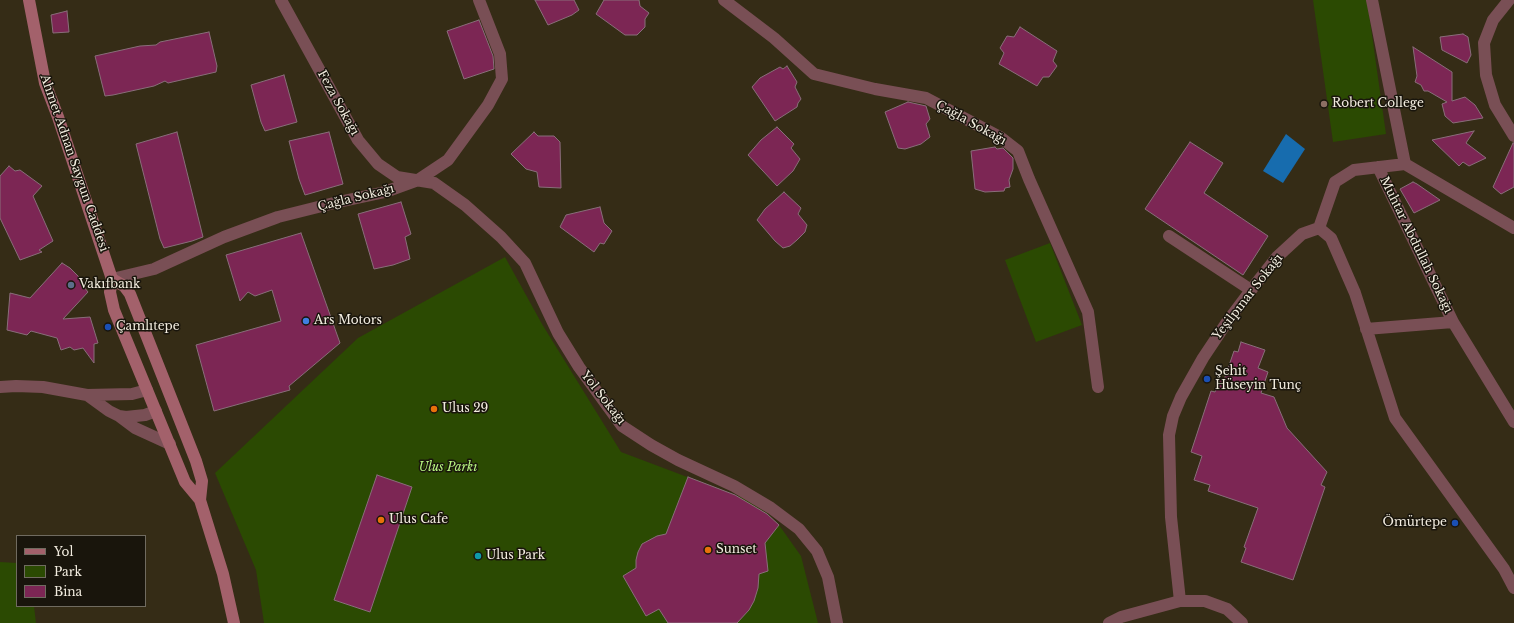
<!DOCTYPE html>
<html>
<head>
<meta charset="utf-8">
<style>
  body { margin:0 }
  #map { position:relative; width:1514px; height:623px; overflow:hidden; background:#352c16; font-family:"Libre Baskerville",serif }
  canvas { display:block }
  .legend { position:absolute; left:16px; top:535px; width:130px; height:72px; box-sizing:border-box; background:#19150c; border:1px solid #706b60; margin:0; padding:5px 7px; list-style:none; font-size:12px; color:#f2ecdf }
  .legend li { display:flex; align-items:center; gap:8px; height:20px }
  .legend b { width:20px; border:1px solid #706b60 }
</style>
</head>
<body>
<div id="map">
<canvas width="1514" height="623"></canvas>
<ul class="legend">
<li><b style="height:5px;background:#a3616b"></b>Yol</li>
<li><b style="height:11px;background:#2b4a02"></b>Park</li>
<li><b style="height:11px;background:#7c2654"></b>Bina</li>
</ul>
</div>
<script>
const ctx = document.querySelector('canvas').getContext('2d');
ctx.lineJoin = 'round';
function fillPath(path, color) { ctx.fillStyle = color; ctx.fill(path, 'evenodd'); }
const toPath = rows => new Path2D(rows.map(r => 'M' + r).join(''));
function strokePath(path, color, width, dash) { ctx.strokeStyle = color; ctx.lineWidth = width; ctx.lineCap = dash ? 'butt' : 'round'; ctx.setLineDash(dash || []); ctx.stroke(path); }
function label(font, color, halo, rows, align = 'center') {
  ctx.font = font + ' "Libre Baskerville",serif'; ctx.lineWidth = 3; ctx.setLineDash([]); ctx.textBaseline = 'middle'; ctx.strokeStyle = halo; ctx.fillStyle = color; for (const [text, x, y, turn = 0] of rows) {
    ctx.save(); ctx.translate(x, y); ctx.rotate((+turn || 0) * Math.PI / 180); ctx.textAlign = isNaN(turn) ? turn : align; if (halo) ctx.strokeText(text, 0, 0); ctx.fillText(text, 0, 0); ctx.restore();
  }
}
const green = toPath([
  [1313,0,1367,0,1386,134,1333,142],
  [1050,243,1082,325,1036,342,1005,260],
  [505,257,542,324,621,452,743,498,768,514,779,525,801,556,818,623,264,623,256,570,215,473,358,338],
  [0,562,17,563,17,606,34,606,36,623,0,623]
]);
const water = toPath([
  [1286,134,1305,149,1283,183,1263,171]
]);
const building = toPath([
  [535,0,574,0,579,10,572,15,548,25,535,0],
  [604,0,639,0,640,6,649,13,645,19,645,27,637,35,625,35,596,14,604,0],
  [67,11,69,32,53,33,51,15,67,11],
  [479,20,493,56,494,69,464,79,447,31,479,20],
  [1020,27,1057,51,1053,61,1057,66,1049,77,1043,77,1037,86,999,64,1004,53,1000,48,1007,36,1014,37,1020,27],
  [209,32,217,66,216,72,168,83,165,81,154,86,113,95,105,96,95,56,140,46,156,45,160,42,209,32],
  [1463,34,1468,37,1471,55,1467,63,1442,50,1440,37,1463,34],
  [1413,47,1452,72,1452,101,1465,97,1475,105,1483,118,1453,123,1445,116,1442,104,1447,102,1428,91,1424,91,1421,85,1415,82,1417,76,1413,47],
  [787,66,797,82,795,87,801,99,798,103,797,107,775,121,752,87,760,78,780,67,783,69,787,66],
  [284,75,297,122,265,131,261,122,251,85,284,75],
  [908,102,926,106,930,119,926,124,930,137,921,144,905,149,898,148,885,112,908,102],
  [777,127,794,144,791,148,800,159,793,171,777,186,748,155,761,140,777,127],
  [1474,131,1466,143,1486,158,1469,166,1463,162,1459,166,1432,140,1474,131],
  [177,132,203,237,192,241,164,248,160,239,136,144,177,132],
  [329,132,343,184,305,195,299,179,289,141,329,132],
  [534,132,538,136,554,136,560,142,561,188,539,187,537,172,526,169,511,154,534,132],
  [1190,142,1223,163,1204,193,1268,236,1243,275,1145,209,1190,142],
  [1513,143,1514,143,1514,187,1501,194,1493,187,1513,143],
  [995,147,997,149,1003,148,1013,158,1013,169,1009,180,1010,187,1005,188,1004,191,985,192,975,189,971,151,995,147],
  [9,166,15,171,20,170,42,186,33,196,53,241,39,250,42,252,20,260,0,218,0,176,9,166],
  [1413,182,1417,184,1440,200,1414,213,1400,189,1413,182],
  [784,192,801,208,798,214,807,225,805,232,797,240,790,246,783,248,775,241,757,220,765,209,784,192],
  [401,202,411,234,405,237,410,259,393,265,374,269,358,214,401,202],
  [600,207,604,223,612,231,604,244,600,243,594,252,560,227,566,215,600,207],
  [301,233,340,343,289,386,290,390,214,411,196,345,281,321,272,290,255,296,248,292,240,301,226,255,301,233],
  [62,263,70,268,81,279,84,287,88,292,63,319,90,317,98,343,94,344,94,363,83,348,74,350,70,347,61,350,57,338,31,331,27,335,7,330,10,293,30,298,62,263],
  [1241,342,1265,350,1258,368,1268,372,1261,393,1274,397,1287,428,1327,472,1321,485,1325,487,1293,580,1241,562,1246,548,1244,547,1258,508,1208,491,1210,485,1194,480,1202,456,1191,452,1211,391,1215,392,1220,379,1224,380,1234,351,1238,352,1241,342],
  [377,475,412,487,370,612,334,600,377,475],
  [688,477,735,495,767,514,779,525,765,543,768,571,759,574,758,588,754,601,749,610,737,623,668,623,659,609,646,616,623,576,636,568,636,560,638,552,642,544,657,536,666,534,688,477]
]);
const minor = toPath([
  [281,0,358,140,378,164,397,177,434,183,465,205,501,237,525,263,558,333,579,367,622,426,651,445,678,460,734,486,771,508,799,529,817,551,828,577,837,623],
  [724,0,774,38,814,74,875,89,926,98,1000,137,1018,151,1029,179,1088,312,1098,387],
  [1372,0,1405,164],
  [1509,0,1493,20,1484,43,1486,75,1495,105,1514,136],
  [1378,167,1453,322,1514,422],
  [1319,228,1331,238,1355,293,1395,418,1504,569,1514,588],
  [1169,236,1251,290],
  [112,279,154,269,224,237,278,217,334,203,385,192,418,180,448,160,488,105,502,79,500,54,479,0],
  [1366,329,1453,322],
  [1180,601,1171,517,1169,435,1173,416,1181,397,1203,358,1227,322,1251,290,1277,257,1302,234,1319,228,1335,182,1354,170,1405,164,1514,228]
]);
const tertiary = toPath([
  [0,387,16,386,43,387,87,395,132,394,147,390],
  [87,395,109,411,119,416,126,417,145,415,156,411],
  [119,416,135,428,170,444],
  [1109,623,1121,617,1180,601,1205,601,1227,609,1242,623]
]);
const secondary = toPath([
  [29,0,45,83,58,117,112,279,110,292,114,310,185,482,200,500,223,574,234,623],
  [112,279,124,286,130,294,196,461,202,481,200,500]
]);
const markers = [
  [1324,104,4,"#8d6e63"],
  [71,285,4,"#5c6f8a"],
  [306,321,4,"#3f7fe0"],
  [108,327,4,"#1a4fb4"],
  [1207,379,4,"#1a4fb4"],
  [434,409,4,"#e8710a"],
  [381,520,4,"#e8710a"],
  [1455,523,4,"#1a4fb4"],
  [708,550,4,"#e8710a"],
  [478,556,4,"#0f9aa8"]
];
const streetNames = [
  ["Feza Sokağı",338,103,61],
  ["Çağla Sokağı",971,123,29],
  ["Ahmet Adnan Saygun Caddesi",74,163,71],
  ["Çağla Sokağı",356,198,-14],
  ["Muhtar Abdullah Sokağı",1416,245,64],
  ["Yeşilpınar Sokağı",1248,297,-52],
  ["Yol Sokağı",603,398,52]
];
const poiNames = [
  ["Robert College",1332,104],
  ["Vakıfbank",79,285],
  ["Ars Motors",314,321],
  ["Çamlıtepe",116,327],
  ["Şehit",1215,372],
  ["Hüseyin Tunç",1215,386],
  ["Ulus 29",442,409],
  ["Ulus Cafe",389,520],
  ["Ömürtepe",1447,523,"right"],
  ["Sunset",716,550],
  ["Ulus Park",486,556]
];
const parkNames = [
  ["Ulus Parkı",448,468]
];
fillPath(green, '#2b4a02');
fillPath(water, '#176cae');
fillPath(building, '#7c2654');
strokePath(building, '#896e7a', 1);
strokePath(minor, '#794f55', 12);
strokePath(tertiary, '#794f55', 12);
strokePath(secondary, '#a3616b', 12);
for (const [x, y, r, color] of markers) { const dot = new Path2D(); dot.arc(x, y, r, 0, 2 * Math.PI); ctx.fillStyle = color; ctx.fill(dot); strokePath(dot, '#19150c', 1.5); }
label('12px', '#f2ecdf', '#19150c', streetNames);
label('12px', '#f2ecdf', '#19150c', poiNames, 'left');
label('italic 12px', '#b6f380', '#19150c', parkNames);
</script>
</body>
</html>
